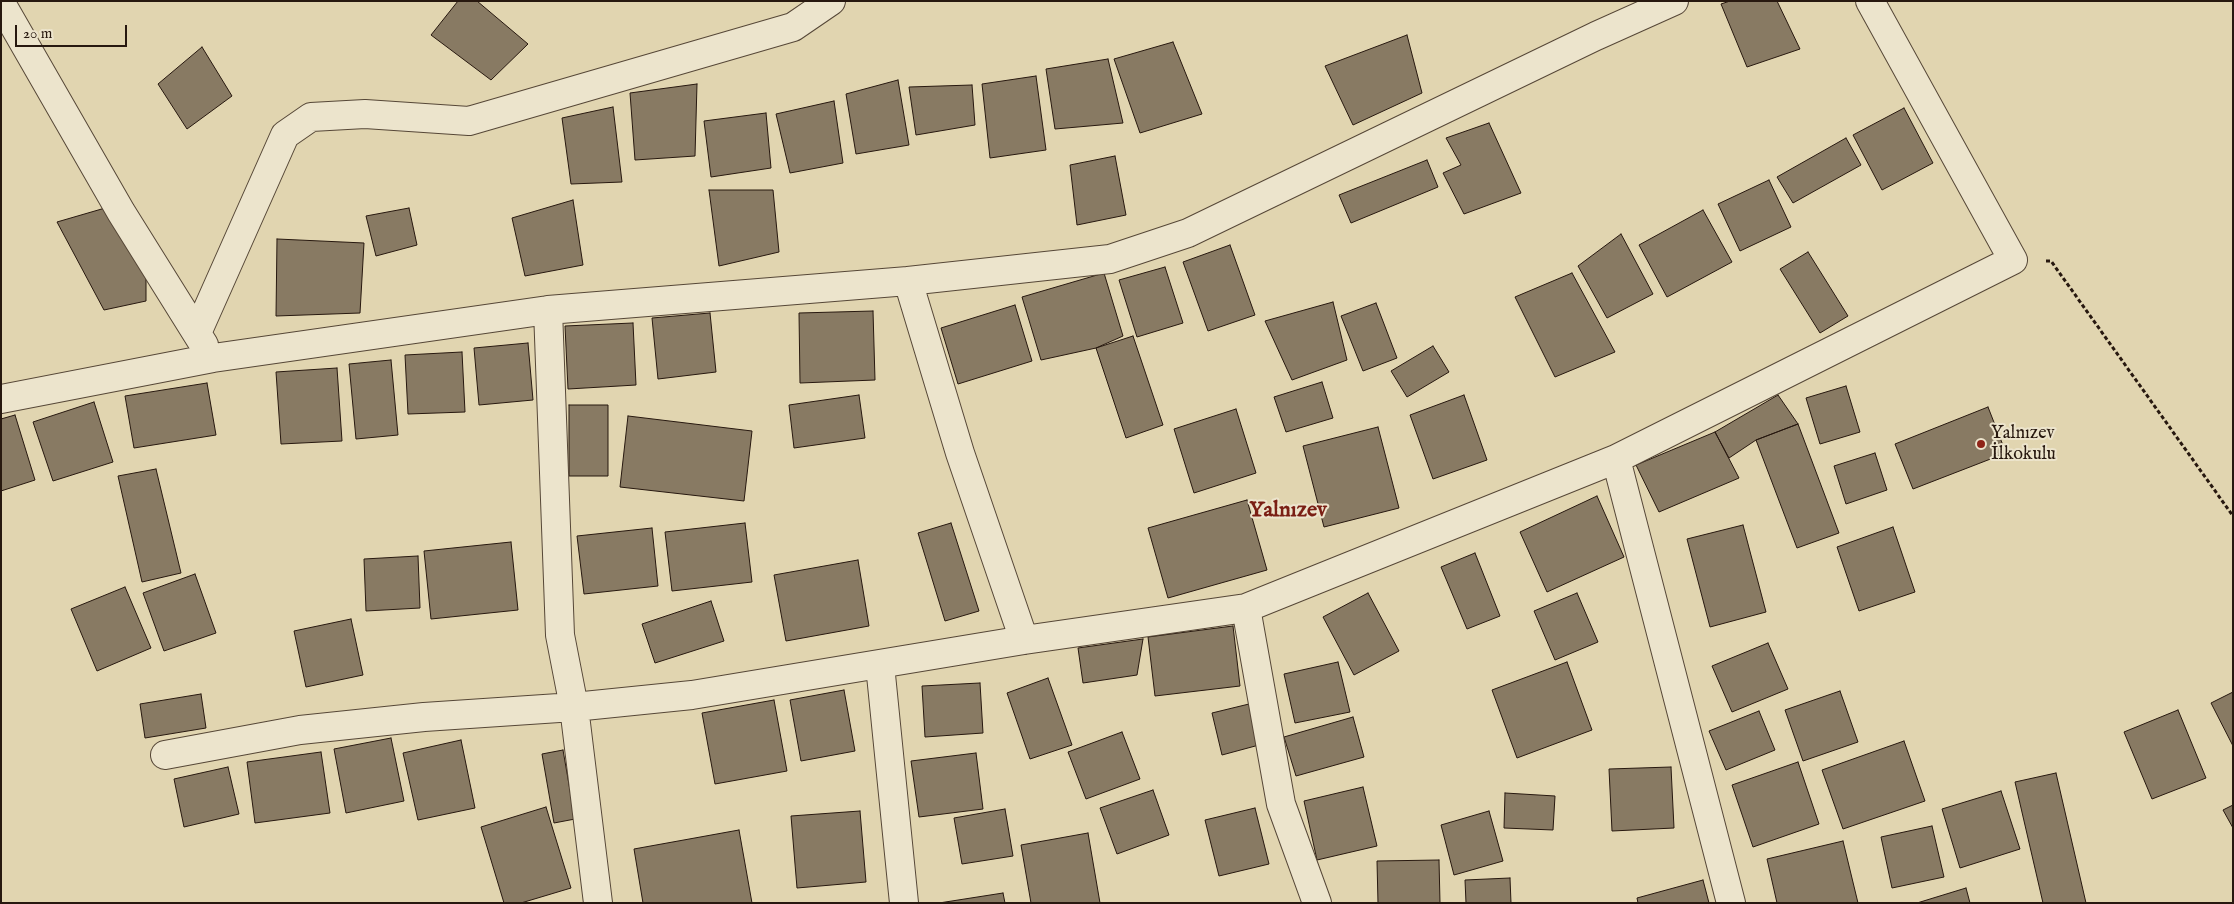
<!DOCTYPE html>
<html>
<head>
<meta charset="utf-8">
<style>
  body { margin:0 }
  #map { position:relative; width:2234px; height:904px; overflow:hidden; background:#e1d5b0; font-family:"IM FELL English",serif }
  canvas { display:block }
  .frame { position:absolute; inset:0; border:2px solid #27180f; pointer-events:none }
  .scale { position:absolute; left:15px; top:25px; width:112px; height:22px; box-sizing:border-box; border:2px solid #27180f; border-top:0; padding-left:6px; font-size:15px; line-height:18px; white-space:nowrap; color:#27180f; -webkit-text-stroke:4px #ece4cc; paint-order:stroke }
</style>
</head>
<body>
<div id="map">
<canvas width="2234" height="904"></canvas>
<div class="frame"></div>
<div class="scale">20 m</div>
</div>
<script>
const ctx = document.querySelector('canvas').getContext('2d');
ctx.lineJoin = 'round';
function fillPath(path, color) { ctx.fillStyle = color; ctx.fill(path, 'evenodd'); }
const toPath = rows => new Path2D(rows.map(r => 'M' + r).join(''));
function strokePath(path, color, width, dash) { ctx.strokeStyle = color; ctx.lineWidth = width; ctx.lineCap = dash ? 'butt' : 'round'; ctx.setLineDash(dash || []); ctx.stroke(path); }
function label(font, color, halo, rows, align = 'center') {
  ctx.font = font + ' "IM FELL English",serif'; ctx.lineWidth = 4; ctx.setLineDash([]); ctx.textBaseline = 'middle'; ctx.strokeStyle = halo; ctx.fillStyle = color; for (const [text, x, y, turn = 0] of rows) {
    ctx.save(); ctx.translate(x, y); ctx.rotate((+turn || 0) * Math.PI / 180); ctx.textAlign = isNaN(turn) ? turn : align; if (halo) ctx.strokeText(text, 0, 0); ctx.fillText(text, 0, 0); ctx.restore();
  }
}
const building = toPath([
  [458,1,477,1,528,44,491,80,431,35,458,1],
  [1730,1,1777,1,1800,49,1747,67,1721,4,1730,1],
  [1407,35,1422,93,1353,125,1325,66,1407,35],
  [1173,42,1202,114,1140,133,1114,59,1173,42],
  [202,47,232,96,187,129,158,84,202,47],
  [1108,59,1123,123,1055,129,1046,69,1108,59],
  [1036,76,1046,150,990,158,982,84,1036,76],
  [898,80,909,145,856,154,846,94,898,80],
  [697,84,695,156,635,160,630,93,697,84],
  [972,85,975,125,916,135,909,87,972,85],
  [834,101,843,163,790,173,776,114,834,101],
  [613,107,622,182,571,184,562,118,613,107],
  [1904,108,1933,163,1882,190,1853,135,1904,108],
  [766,113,771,168,711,177,704,121,766,113],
  [1489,123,1521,193,1464,214,1443,173,1461,165,1446,138,1489,123],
  [1846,138,1861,165,1793,203,1777,177,1846,138],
  [1115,156,1126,215,1077,225,1070,165,1115,156],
  [1427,160,1438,187,1351,223,1339,195,1427,160],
  [1769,180,1791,227,1740,251,1718,204,1769,180],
  [709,190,773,190,779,252,719,266,709,190],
  [573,200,583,265,525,276,512,218,573,200],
  [112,206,146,268,146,301,104,310,57,222,112,206],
  [409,208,417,245,376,256,366,216,409,208],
  [1703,210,1732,262,1667,297,1639,245,1703,210],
  [1621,234,1653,294,1607,318,1578,266,1621,234],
  [277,239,364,243,360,313,276,316,277,239],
  [1230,245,1255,315,1208,331,1183,262,1230,245],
  [1808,252,1848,316,1820,333,1780,269,1808,252],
  [1165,267,1183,323,1137,337,1119,280,1165,267],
  [1104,273,1123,336,1096,348,1041,360,1022,297,1104,273],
  [1572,273,1615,352,1555,377,1515,297,1572,273],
  [1333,302,1347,360,1292,380,1265,321,1333,302],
  [1376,303,1397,358,1363,371,1341,316,1376,303],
  [1015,305,1032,361,958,384,941,328,1015,305],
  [873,311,875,380,800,383,799,313,873,311],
  [710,313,716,372,658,379,652,318,710,313],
  [633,323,636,385,568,389,565,326,633,323],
  [1133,336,1163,425,1126,438,1096,348,1133,336],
  [528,343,533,400,479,405,474,348,528,343],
  [1433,346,1449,372,1407,397,1391,371,1433,346],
  [462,352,465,412,408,414,405,355,462,352],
  [391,360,398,435,356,439,349,364,391,360],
  [337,368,342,441,281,444,276,372,337,368],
  [1322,382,1333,418,1286,432,1274,397,1322,382],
  [207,383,216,435,134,448,125,396,207,383],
  [1846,386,1860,432,1820,444,1806,398,1846,386],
  [859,395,865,438,794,448,789,405,859,395],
  [1464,395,1487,460,1433,479,1410,415,1464,395],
  [1778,395,1798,424,1756,440,1729,458,1715,432,1778,395],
  [94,402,113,462,53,481,33,422,94,402],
  [569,405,608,405,608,476,569,476,569,405],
  [1988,407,2006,453,1913,489,1895,444,1988,407],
  [1236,409,1256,473,1194,493,1174,429,1236,409],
  [15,415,35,480,1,491,1,419,15,415],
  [628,416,752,431,744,501,620,487,628,416],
  [1798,424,1839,533,1797,548,1756,440,1798,424],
  [1378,427,1399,508,1324,527,1303,446,1378,427],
  [1715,432,1739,478,1659,512,1636,465,1715,432],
  [1875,453,1887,490,1846,504,1834,466,1875,453],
  [156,469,181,573,142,582,118,476,156,469],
  [1597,496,1624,557,1547,592,1520,532,1597,496],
  [1247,500,1267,570,1168,598,1148,528,1247,500],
  [745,523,752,582,672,591,665,532,745,523],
  [951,523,979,611,945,621,918,533,951,523],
  [1743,525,1766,612,1710,627,1687,539,1743,525],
  [1893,527,1915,592,1859,611,1837,547,1893,527],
  [652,528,658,586,584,594,577,536,652,528],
  [511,542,518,610,431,619,424,551,511,542],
  [1475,553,1500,616,1467,629,1441,567,1475,553],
  [418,556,420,608,366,611,364,559,418,556],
  [858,560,869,626,786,641,774,575,858,560],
  [195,574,216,633,164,651,143,593,195,574],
  [125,587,151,648,97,671,71,609,125,587],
  [1368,593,1399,651,1354,675,1323,617,1368,593],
  [1577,593,1598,642,1555,660,1534,611,1577,593],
  [711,601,724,641,655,663,642,624,711,601],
  [351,619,363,675,306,687,294,631,351,619],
  [1233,626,1240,686,1155,696,1148,637,1233,626],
  [1143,639,1137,675,1083,683,1078,648,1143,639],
  [1768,643,1788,689,1732,712,1712,666,1768,643],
  [1338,662,1350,712,1295,723,1284,674,1338,662],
  [1567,662,1592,730,1517,758,1492,690,1567,662],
  [1048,678,1072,745,1030,759,1007,693,1048,678],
  [980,683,983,733,925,737,922,686,980,683],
  [844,690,855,751,801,761,790,700,844,690],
  [1840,691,1858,742,1803,761,1785,710,1840,691],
  [2233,692,2233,746,2211,703,2233,692],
  [201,694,206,728,145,738,140,704,201,694],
  [774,700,787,771,715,784,702,713,774,700],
  [1249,704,1259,745,1222,755,1212,713,1249,704],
  [2178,710,2206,778,2152,799,2124,732,2178,710],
  [1759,711,1775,750,1726,770,1709,731,1759,711],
  [1353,717,1364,757,1296,776,1284,737,1353,717],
  [1122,732,1140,779,1086,799,1068,752,1122,732],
  [391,738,404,801,346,813,334,749,391,738],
  [461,740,475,808,418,820,403,753,461,740],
  [1904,741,1925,801,1843,829,1822,770,1904,741],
  [563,750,575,819,554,823,542,754,563,750],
  [321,752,330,813,255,823,247,762,321,752],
  [976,753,983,809,919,817,911,761,976,753],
  [1798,762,1819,824,1753,847,1732,785,1798,762],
  [228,767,239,814,184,827,174,779,228,767],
  [1671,767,1674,828,1612,831,1609,769,1671,767],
  [2056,773,2086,903,2043,903,2015,782,2056,773],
  [1363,787,1377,846,1317,860,1304,801,1363,787],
  [1153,790,1169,835,1117,854,1100,808,1153,790],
  [2001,791,2020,849,1960,868,1942,809,2001,791],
  [1505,793,1555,796,1553,830,1504,828,1505,793],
  [2233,805,2233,828,2223,810,2233,805],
  [546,807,571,888,521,903,504,903,481,827,546,807],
  [1255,808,1269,864,1219,876,1205,820,1255,808],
  [1005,809,1013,856,962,864,954,818,1005,809],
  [860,811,866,882,797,888,791,816,860,811],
  [1489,811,1503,861,1454,875,1441,825,1489,811],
  [1932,826,1944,877,1892,888,1881,837,1932,826],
  [739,830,752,903,643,903,634,849,739,830],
  [1088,833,1100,903,1031,903,1021,845,1088,833],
  [1843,841,1858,903,1777,903,1767,859,1843,841],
  [1439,860,1440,903,1378,903,1377,861,1439,860],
  [1510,878,1511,903,1466,903,1465,880,1510,878],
  [1703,880,1709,903,1638,903,1637,898,1703,880],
  [1966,888,1970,903,1917,903,1966,888],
  [1003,893,1005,903,939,903,1003,893]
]);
const path = toPath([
  [2046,261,2051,261,2233,516]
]);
const minor = toPath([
  [1,3,121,212,204,345],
  [197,333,285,135,311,117,365,114,469,121,793,27,831,1],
  [1,399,213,358,548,310],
  [1616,459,2013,260,1870,1],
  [1246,608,1281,804,1317,903],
  [1024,640,960,453,908,281,1110,259,1188,233,1596,36,1674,1],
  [880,665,904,903],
  [165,755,300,730,424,717,574,707,560,635,548,310,908,281],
  [598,903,574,707,692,695,1024,640,1246,608,1616,459,1731,903]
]);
const markers = [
  [1981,444,5,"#8f2418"]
];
const poiNames = [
  ["Yalnızev",1991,434],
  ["İlkokulu",1991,455]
];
const districtNames = [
  ["Yalnızev",1288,511]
];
fillPath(building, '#887a63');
strokePath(building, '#27180f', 1);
strokePath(minor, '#564737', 30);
strokePath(path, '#27180f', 3, [4, 2.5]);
strokePath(minor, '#ece4cc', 28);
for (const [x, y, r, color] of markers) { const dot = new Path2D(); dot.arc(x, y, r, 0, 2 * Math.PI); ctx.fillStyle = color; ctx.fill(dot); strokePath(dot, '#ece4cc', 2); }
label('18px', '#27180f', '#ece4cc', poiNames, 'left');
label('bold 22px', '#7a1f14', '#ece4cc', districtNames);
</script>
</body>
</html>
